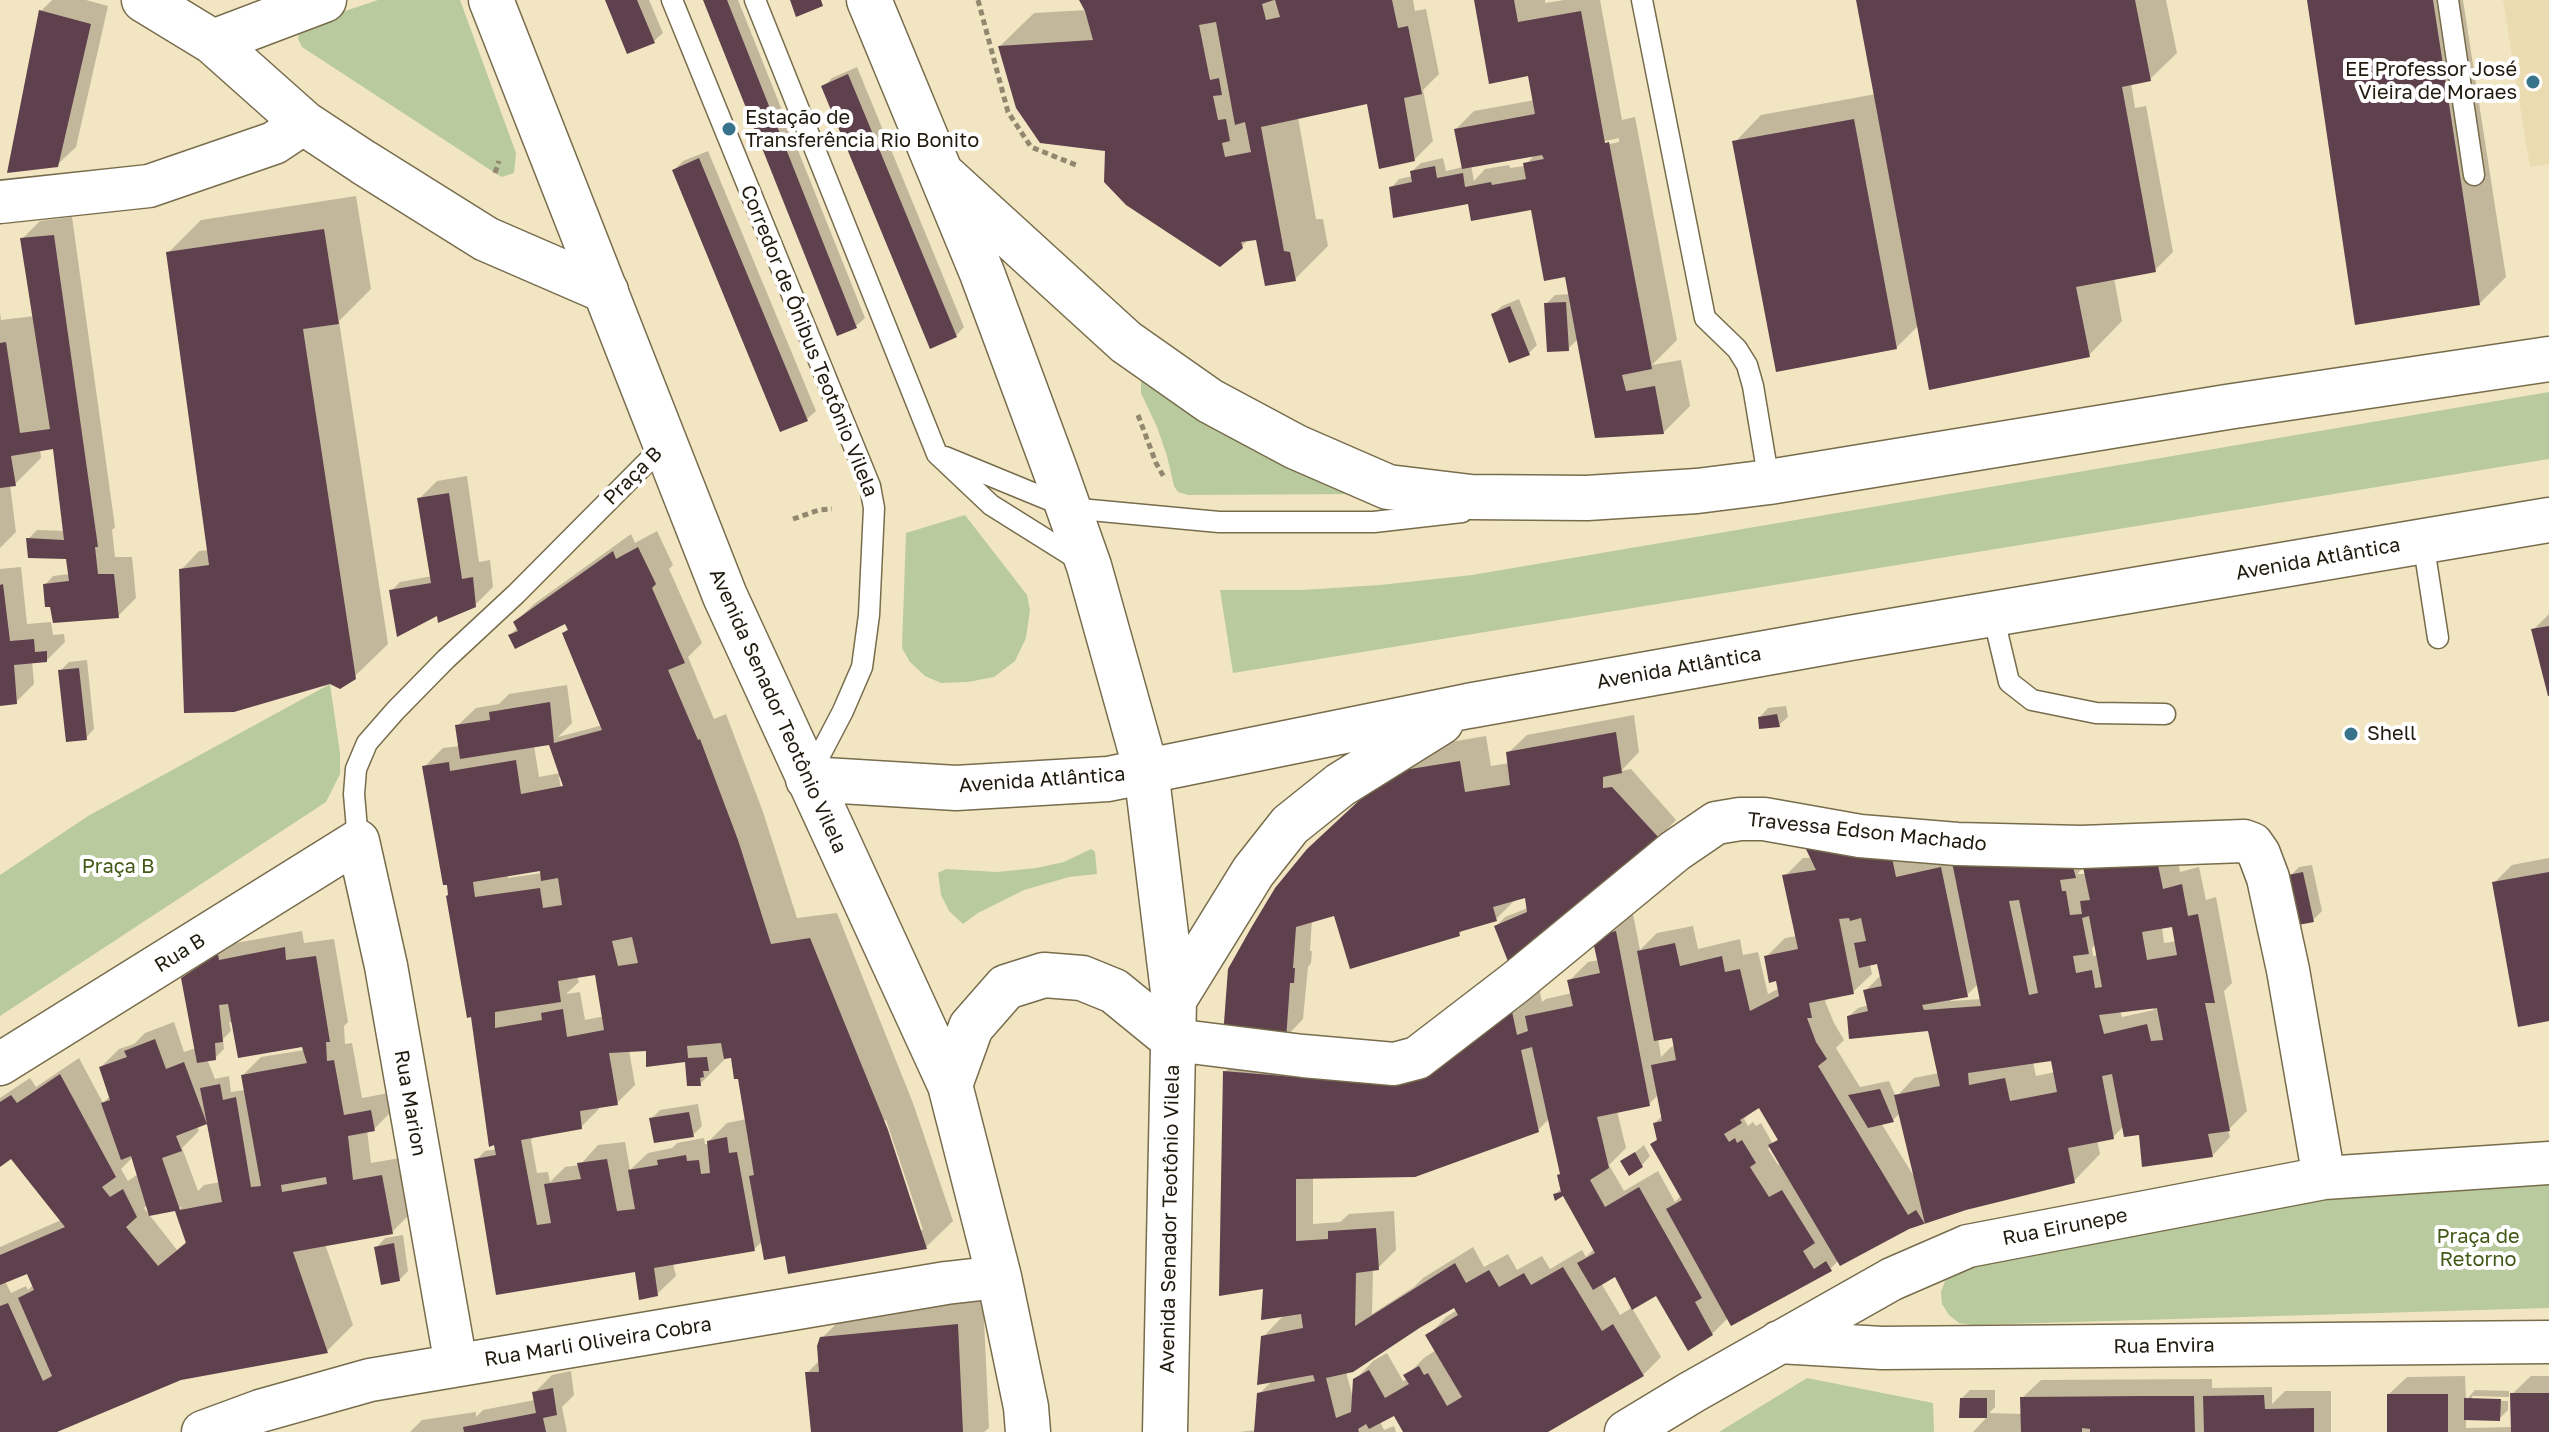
<!DOCTYPE html>
<html>
<head>
<meta charset="utf-8">
<style>
  body { margin:0 }
  canvas { display:block; background:#f2e5c2 }
</style>
</head>
<body>
<canvas width="2549" height="1432"></canvas>
<script>
const ctx = document.querySelector('canvas').getContext('2d');
ctx.lineJoin = 'round';
function fillPath(path, color) { ctx.fillStyle = color; ctx.fill(path, 'evenodd'); }
const toPath = rows => new Path2D(rows.map(r => 'M' + r).join(''));
function strokePath(path, color, width, dash) { ctx.strokeStyle = color; ctx.lineWidth = width; ctx.lineCap = dash ? 'butt' : 'round'; ctx.setLineDash(dash || []); ctx.stroke(path); }
function label(font, color, halo, rows, align = 'center') {
  ctx.font = font + ' "Golos Text",sans-serif'; ctx.lineWidth = 8; ctx.setLineDash([]); ctx.textBaseline = 'middle'; ctx.strokeStyle = halo; ctx.fillStyle = color; for (const [text, x, y, turn = 0] of rows) {
    ctx.save(); ctx.translate(x, y); ctx.rotate((+turn || 0) * Math.PI / 180); ctx.textAlign = isNaN(turn) ? turn : align; if (halo) ctx.strokeText(text, 0, 0); ctx.fillText(text, 0, 0); ctx.restore();
  }
}
const built = toPath([
  [2503,0,2549,0,2549,164,2530,167]
]);
const green = toPath([
  [378,0,460,0,516,153,514,173,502,177,495,173,302,47,298,39,300,26],
  [1141,376,1360,494,1188,495,1178,492,1174,486,1167,456,1157,427,1141,393],
  [2549,392,2549,459,1233,673,1220,590,1301,590,1380,585,1472,575],
  [965,515,1027,595,1030,610,1026,638,1015,661,994,677,968,682,941,683,925,676,910,662,902,648,906,533],
  [330,684,340,753,340,774,326,802,0,1016,0,875,88,816],
  [1091,849,1095,852,1097,874,1069,877,1024,890,978,913,963,924,949,911,941,895,938,873,946,869,997,872,1036,868,1064,862],
  [2549,1182,2549,1308,1972,1325,1959,1323,1949,1315,1942,1304,1941,1292,1945,1281,1953,1272,1963,1267,2327,1197],
  [1807,1378,1933,1403,1934,1432,1719,1432]
]);
const shadow = toPath([
  [52,0,86,0,108,6,76,147,57,165,41,11],
  [607,0,649,0,663,33,654,41],
  [705,0,738,0,865,318,856,326],
  [1081,0,1413,0,1415,11,1426,9,1439,74,1423,90,1433,141,1414,160,1368,100,1298,117,1316,219,1323,219,1328,246,1295,279,1258,238,1249,239,1241,247,1107,150,1000,46,1034,13,1087,10],
  [1476,0,1545,0,1545,3,1564,0,1600,0,1622,120,1635,117,1677,340,1652,365,1681,360,1690,406,1664,432,1596,436,1578,339,1568,349,1546,304,1555,295,1570,294,1567,275,1533,207,1391,188,1399,179,1413,176,1412,171,1421,163,1443,158,1446,171,1463,167,1456,129,1474,111,1535,100,1530,74],
  [1619,138,1619,142,1600,146,1605,141],
  [1535,154,1525,166,1510,168,1509,165,1485,169,1474,181,1471,165],
  [1858,0,2166,0,2177,53,2150,79,2131,83,2135,108,2146,106,2173,252,2155,270,2114,278,2122,321,2089,355,1919,325,1896,348,1735,142,1761,115,1876,94],
  [2309,0,2463,0,2506,277,2479,304],
  [857,67,964,327,956,336,824,86,832,78],
  [708,151,816,411,807,419,674,170,683,161],
  [356,196,371,289,339,321,388,644,354,677,181,570,199,551,209,550,168,253,201,220],
  [72,217,115,527,112,530,115,557,132,557,136,598,118,616,45,585,53,576,70,574,68,557,28,539,37,530,65,531,55,447,40,449,41,458,15,484,10,485,16,532,0,548,0,312,1,320,35,316,22,239,40,221],
  [1519,299,1537,345,1529,353,1493,314,1502,306],
  [467,476,479,562,490,560,493,587,475,605,438,612,391,591,400,582,432,576,419,499,437,481],
  [657,531,673,565,669,569,702,643,688,657,714,719,726,714,763,812,797,918,837,913,913,1103,953,1221,926,1247,787,1253,763,1241,754,1249,673,1263,676,1276,657,1294,636,1269,498,1293,476,1160,485,1151,497,1149,425,766,443,748,460,746,457,726,476,708,499,704,509,694,567,685,572,723,558,737,603,725,564,633,569,628,566,621,510,635,518,627,516,622,534,604,631,534,635,543],
  [555,741,551,745,560,773,539,777,534,745],
  [563,776,573,861,559,777],
  [541,869,542,873,508,878,508,874],
  [597,970,605,1016,585,1020,580,992,566,994,579,982,577,976],
  [647,1048,687,1060,700,1084,727,1057,732,1056,739,1077,747,1119,727,1123,709,1141,709,1144,705,1144,704,1138,677,1143,672,1148,648,1153,630,1170,625,1142,598,1145,580,1165,565,1167,550,1182,548,1172,537,1173,531,1140,536,1135,581,1127,599,1109,599,1106,617,1103,635,1085,629,1050],
  [886,1120,923,1230,919,1230,883,1121],
  [21,567,27,624,51,622,53,635,64,634,65,642,47,660,32,661,34,684,16,702,0,704,0,569],
  [2549,614,2549,692,2533,630],
  [87,660,94,729,86,738,60,671,69,662],
  [1786,706,1788,717,1779,725,1760,717,1768,708],
  [1634,715,1639,752,1621,771,1631,769,1676,820,1659,838,1510,961,1496,926,1505,917,1528,908,1526,895,1513,899,1514,901,1496,919,1465,928,1459,934,1336,914,1312,920,1310,951,1312,951,1311,963,1308,967,1303,1019,1285,1038,1277,889,1432,745,1486,736,1491,766,1510,763,1508,753,1527,735],
  [2176,847,2180,872,2199,867,2206,900,2216,897,2232,983,2224,991,2247,1111,2228,1130,2230,1137,2212,1156,2124,1126,2113,1137,2097,1140,2100,1154,2074,1181,1965,1208,1908,1228,1839,1260,1830,1269,1729,1317,1712,1334,1657,1293,1632,1308,1661,1357,1643,1375,1544,1432,1405,1432,1395,1414,1380,1421,1384,1430,1394,1426,1396,1432,1239,1432,1256,1430,1259,1394,1273,1380,1263,1337,1285,1314,1265,1287,1225,1072,1251,1046,1384,1057,1537,978,1542,1002,1546,999,1572,993,1570,980,1588,962,1599,960,1612,919,1633,914,1640,950,1657,933,1693,926,1698,949,1740,939,1743,955,1758,952,1768,994,1780,988,1766,957,1785,938,1797,936,1785,876,1803,858],
  [2085,866,2087,874,2077,874],
  [2174,925,2177,941,2164,943,2162,927],
  [2096,944,2098,955,2093,956,2092,948],
  [1879,962,1881,975,1866,990,1869,1005,1858,1008,1849,1016,1930,1029,1939,1073,1914,1078,1896,1097,1889,1081,1860,1087,1836,1048,1844,1040,1834,1023,1825,1001,1829,997,1853,992,1872,974,1870,964],
  [1979,983,1982,999,1951,1001,1951,998,1967,995],
  [2153,1007,2154,1010,2122,1017,2120,1011],
  [1674,1035,1675,1046,1671,1047,1661,1057,1658,1038],
  [2053,1059,2055,1072,2036,1076,2033,1062],
  [1659,1094,1663,1115,1655,1123,1658,1138,1653,1144,1682,1195,1675,1202,1658,1171,1624,1191,1609,1165,1626,1148,1617,1111,1649,1104],
  [1760,1105,1779,1138,1773,1144,1761,1123,1756,1126,1753,1122,1748,1126,1744,1119],
  [1900,1113,1915,1178,1881,1123,1893,1120],
  [1550,1118,1562,1172,1562,1188,1555,1194,1564,1193,1595,1248,1586,1257,1582,1250,1550,1269,1542,1256,1517,1270,1508,1254,1484,1267,1473,1247,1423,1278,1414,1287,1372,1314,1373,1269,1378,1268,1396,1250,1394,1211,1349,1214,1340,1222,1313,1224,1313,1177,1538,1130],
  [1771,1146,1781,1163,1778,1165,1768,1149],
  [1615,1275,1633,1307,1620,1315,1601,1283],
  [1455,1306,1457,1310,1446,1317,1428,1336,1436,1350,1424,1358,1406,1376,1408,1379,1403,1381,1387,1353,1373,1361,1355,1380,1353,1398,1346,1372],
  [2549,858,2549,1019,2494,883,2512,865],
  [2312,865,2322,911,2313,920,2290,876,2299,867],
  [302,931,304,943,334,939,348,1022,344,1026,345,1044,352,1043,362,1098,389,1093,392,1111,374,1129,367,1130,371,1163,400,1158,410,1214,392,1232,325,1244,353,1325,327,1351,180,1378,53,1432,0,1432,0,1247,61,1220,11,1156,0,1164,0,1098,30,1078,36,1087,79,1058,103,1103,110,1096,101,1067,119,1049,134,1044,145,1033,174,1022,184,1052,196,1048,184,979,202,960,236,938,236,943],
  [229,1022,303,1045,304,1050,261,1057,243,1075,245,1090,231,1092,229,1076,215,1079,207,1059,215,1058,224,1049,223,1039,231,1031],
  [209,1120,221,1182,204,1185,198,1191,182,1148,199,1131,197,1126],
  [133,1157,138,1174,128,1181,121,1169],
  [148,1204,150,1214,182,1207,178,1211,187,1241,177,1250,144,1208],
  [28,1271,34,1284,28,1290,26,1286,11,1293,5,1281],
  [698,1104,702,1126,693,1135,651,1119,660,1110],
  [1644,1145,1650,1156,1642,1165,1623,1162],
  [403,1235,408,1271,399,1280,377,1247,385,1238],
  [983,1299,989,1428,984,1432,813,1432,807,1373,820,1360,822,1338,849,1311],
  [571,1371,574,1395,562,1407,567,1432,410,1432,422,1420,476,1412,476,1417,483,1410,535,1400,534,1393,552,1375],
  [2465,1376,2466,1400,2475,1390,2509,1391,2509,1397,2472,1396,2472,1400,2508,1401,2508,1410,2499,1419,2466,1418,2466,1428,2513,1427,2512,1394,2531,1376,2549,1376,2549,1432,2389,1432,2388,1395,2407,1377],
  [2212,1379,2212,1388,2272,1387,2272,1404,2285,1391,2331,1391,2331,1432,1973,1432,1988,1416,1961,1416,1962,1398,1970,1390,1995,1390,1995,1407,1989,1413,2023,1414,2022,1398,2041,1380]
]);
const building = toPath([
  [605,0,637,0,655,43,627,54],
  [703,0,727,0,857,328,837,336],
  [790,0,821,0,823,6,796,17],
  [1079,0,1274,0,1262,4,1266,20,1280,17,1275,0,1392,0,1398,28,1408,26,1422,94,1404,98,1415,161,1379,169,1367,104,1261,127,1284,251,1290,252,1296,281,1265,286,1256,240,1241,242,1243,248,1220,267,1126,205,1104,182,1105,151,1040,143,1016,108,998,46,1093,40,1085,11],
  [1216,22,1235,125,1245,122,1251,152,1225,157,1222,143,1230,141,1226,119,1218,120,1213,96,1222,95,1219,78,1210,80,1199,25],
  [1474,0,1514,0,1518,22,1581,11,1605,143,1609,142,1652,369,1622,375,1626,391,1655,386,1664,434,1595,438,1565,277,1544,281,1531,210,1471,221,1468,204,1393,218,1389,187,1412,182,1410,171,1435,166,1437,178,1463,173,1465,187,1491,182,1492,185,1526,179,1523,163,1544,159,1542,155,1462,169,1454,129,1535,114,1528,76,1489,84],
  [1856,0,2135,0,2151,81,2122,87,2156,272,2076,287,2090,357,1929,390],
  [2307,0,2433,0,2480,305,2355,325],
  [39,10,91,24,58,167,7,173],
  [848,74,957,337,930,349,821,86],
  [1854,119,1897,349,1776,372,1732,141],
  [699,158,808,421,780,432,672,170],
  [324,229,339,324,303,329,356,679,340,689,330,684,234,712,184,713,179,569,209,565,166,252],
  [54,235,98,547,95,547,98,574,114,574,119,618,53,623,50,607,45,607,43,584,69,581,66,559,28,558,26,538,64,540,53,449,11,456,16,486,0,488,0,343,6,342,20,433,50,429,20,238],
  [1566,302,1569,351,1547,352,1544,303],
  [1510,306,1530,355,1509,363,1491,314],
  [449,493,462,579,473,577,476,607,438,623,437,616,397,637,389,590,431,583,417,498],
  [638,547,656,584,652,588,685,663,668,670,698,740,700,739,738,840,771,944,810,938,888,1130,927,1249,788,1274,785,1256,764,1260,749,1176,754,1175,738,1079,734,1079,731,1058,724,1059,721,1043,687,1046,688,1058,707,1057,709,1071,703,1071,704,1077,700,1078,701,1086,687,1086,685,1062,646,1067,646,1051,609,1053,618,1105,580,1111,582,1129,521,1140,537,1225,551,1223,544,1184,581,1179,577,1163,607,1159,617,1211,635,1209,628,1170,658,1165,657,1160,686,1155,687,1161,699,1160,701,1174,710,1173,707,1141,727,1137,729,1153,737,1152,755,1251,654,1268,658,1296,639,1300,635,1272,496,1295,474,1159,496,1155,494,1145,489,1147,471,1017,467,1018,446,896,448,895,447,885,443,885,422,766,449,762,450,771,516,760,521,794,563,786,549,745,460,759,455,725,490,720,489,712,550,702,554,743,602,730,562,633,568,630,565,624,515,649,508,635,518,631,513,622,613,551,616,559],
  [540,871,541,881,558,878,562,905,543,908,540,888,475,897,473,882],
  [632,937,638,963,618,966,612,941],
  [595,975,604,1030,567,1037,563,1009,541,1013,542,1020,495,1028,495,1012,561,1002,558,981],
  [3,584,10,641,34,639,35,652,47,651,47,662,14,665,17,704,0,706,0,585],
  [2549,626,2549,696,2548,696,2531,629],
  [79,668,87,740,66,742,58,670],
  [1777,714,1780,727,1759,729,1758,717],
  [1616,732,1622,773,1603,777,1603,788,1612,787,1660,839,1509,964,1494,926,1527,912,1525,898,1493,907,1497,921,1459,932,1460,936,1350,969,1334,916,1296,927,1293,968,1295,968,1294,983,1290,983,1286,1040,1223,1036,1228,969,1251,928,1275,888,1307,849,1365,795,1404,770,1460,761,1465,792,1510,785,1506,752],
  [1804,845,1892,858,1896,877,1941,867,1968,997,1922,1005,1924,1010,1981,1006,1952,862,2073,867,2076,878,2060,880,2062,891,2066,891,2070,915,2082,914,2080,901,2090,900,2083,867,2158,865,2163,889,2182,884,2188,916,2198,914,2215,1003,2205,1003,2230,1131,2208,1134,2213,1157,2142,1167,2139,1135,2124,1137,2112,1074,2102,1076,2114,1139,2068,1148,2075,1183,1966,1210,1909,1229,1840,1266,1768,1145,1778,1140,1759,1108,1740,1120,1742,1123,1724,1134,1729,1142,1735,1138,1737,1143,1742,1140,1756,1163,1750,1167,1769,1197,1782,1190,1815,1243,1803,1251,1814,1269,1826,1261,1832,1271,1731,1326,1666,1209,1682,1200,1650,1144,1657,1140,1653,1123,1662,1121,1651,1065,1676,1060,1672,1038,1654,1041,1637,951,1675,943,1680,966,1722,956,1725,972,1740,969,1750,1011,1779,996,1776,981,1769,983,1764,956,1798,949,1782,875,1816,870],
  [2019,900,2038,993,2029,995,2009,901],
  [2089,916,2102,987,2095,988,2092,970,2076,973,2073,956,2089,954,2082,918],
  [1849,918,1850,921,1861,918,1866,941,1854,943,1859,968,1877,964,1882,986,1863,990,1868,1011,1847,1016,1849,1039,1928,1031,1940,1086,1894,1095,1925,1224,1916,1210,1908,1215,1818,1066,1827,1059,1816,1042,1807,1018,1812,1018,1809,1003,1854,994,1839,919],
  [2172,927,2177,955,2147,960,2142,932],
  [2157,1008,2163,1040,2151,1041,2147,1024,2104,1034,2099,1015],
  [2051,1061,2057,1092,2010,1101,2005,1078,1969,1085,1968,1073],
  [2303,872,2314,922,2298,925,2288,875],
  [2549,872,2549,1021,2518,1027,2492,882],
  [1616,931,1650,1106,1597,1117,1609,1168,1590,1180,1605,1207,1639,1187,1702,1298,1695,1302,1713,1335,1688,1351,1656,1296,1632,1310,1615,1277,1593,1290,1577,1263,1595,1253,1563,1196,1555,1201,1553,1194,1561,1192,1557,1175,1560,1174,1532,1047,1521,1050,1539,1132,1415,1177,1296,1179,1296,1241,1328,1239,1328,1231,1376,1228,1379,1270,1356,1273,1355,1326,1455,1263,1466,1283,1489,1270,1499,1287,1524,1273,1531,1285,1563,1267,1602,1331,1613,1324,1644,1376,1548,1432,1403,1432,1394,1416,1369,1429,1366,1424,1358,1429,1359,1432,1254,1432,1257,1393,1315,1381,1313,1375,1257,1385,1261,1336,1303,1328,1301,1314,1261,1320,1263,1289,1219,1296,1223,1071,1356,1082,1409,1081,1510,1002,1517,1035,1528,1031,1525,1016,1573,1006,1567,980,1600,973,1592,937],
  [1454,1308,1458,1315,1425,1335,1462,1397,1447,1406,1428,1373,1424,1375,1419,1366,1403,1375,1409,1384,1385,1398,1369,1370,1353,1379,1351,1412,1336,1418,1326,1378,1353,1372,1421,1327],
  [285,947,286,960,316,956,330,1042,326,1042,327,1061,334,1060,344,1115,371,1110,375,1131,348,1136,353,1180,382,1175,393,1234,293,1252,328,1353,181,1380,57,1432,0,1432,0,1306,8,1303,43,1381,52,1376,18,1298,34,1290,27,1274,0,1285,0,1255,65,1227,11,1159,0,1167,0,1102,11,1095,17,1103,60,1074,116,1177,102,1187,110,1197,123,1189,137,1217,126,1227,158,1266,186,1243,175,1211,149,1216,131,1156,121,1160,101,1103,110,1100,99,1067,127,1057,124,1051,155,1039,166,1069,184,1062,207,1124,176,1136,182,1151,162,1158,180,1210,222,1202,200,1088,220,1084,223,1100,236,1097,251,1187,261,1186,241,1075,307,1063,305,1057,302,1047,238,1058,228,1004,219,1005,223,1042,215,1043,216,1060,197,1063,181,978,218,954,219,960],
  [326,1177,327,1184,282,1192,281,1185],
  [1880,1089,1894,1122,1868,1128,1848,1095],
  [689,1112,694,1137,654,1143,649,1118],
  [1635,1152,1643,1167,1629,1176,1620,1161],
  [394,1243,400,1281,381,1285,374,1247],
  [958,1324,963,1432,811,1432,805,1372,819,1372,817,1346,820,1337],
  [553,1388,557,1415,543,1418,546,1432,464,1432,463,1427,536,1413,532,1392],
  [2510,1393,2549,1393,2549,1432,2511,1432],
  [2387,1394,2448,1394,2448,1432,2387,1432],
  [2264,1395,2265,1409,2314,1408,2314,1432,2204,1432,2203,1396],
  [2143,1396,2194,1396,2195,1432,2090,1432,2090,1429,2082,1428,2082,1432,2021,1432,2020,1397],
  [1960,1398,1987,1398,1987,1418,1959,1418],
  [2464,1398,2501,1399,2500,1421,2464,1420]
]);
const path = toPath([
  [978,0,1008,112,1031,147,1076,165],
  [495,173,499,161],
  [1138,415,1156,463,1165,479],
  [793,519,819,510,832,509]
]);
const service = toPath([
  [672,0,870,486,874,508,869,615,862,667,843,711,809,776],
  [755,0,937,454,991,505,1082,562],
  [1642,0,1705,318,1737,349,1747,365,1753,386,1769,482],
  [2448,0,2474,175],
  [945,457,1069,508,1219,522,1374,522,1462,512],
  [2423,541,2438,638],
  [1993,615,2009,682,2032,700,2096,713,2165,714],
  [358,841,354,794,356,769,367,743,395,711,446,659,516,594,666,443]
]);
const minor = toPath([
  [0,202,149,186,274,143,304,123],
  [1174,1040,1303,1056,1394,1064,1417,1058,1516,982,1675,851,1716,823,1740,819,1764,819,1860,836,1957,844,2081,847,2244,841,2252,844,2259,854,2268,878,2288,970,2324,1178],
  [0,1064,358,841,386,966,456,1365],
  [1779,1342,1882,1348,2549,1342],
  [203,1432,260,1411,370,1380,946,1283,999,1277],
  [1626,1432,1692,1392,1892,1279,1968,1246,2324,1178,2549,1163]
]);
const tertiary = toPath([
  [144,0,213,42,304,123,363,162,486,239,606,291],
  [213,42,324,0]
]);
const primary = toPath([
  [491,0,725,596,950,1085,999,1277,1026,1407,1028,1432],
  [869,0,982,273,1055,470,1089,566,1146,770,1174,1000,1165,1432],
  [943,175,1126,342,1210,401,1296,447,1388,487,1471,497,1587,498,1697,491,1769,482,2227,407,2549,359],
  [808,779,956,788,1108,779,1468,706,1850,638,2549,520],
  [1174,1000,1253,872,1290,825,1340,785,1441,722],
  [950,1085,971,1027,1006,987,1044,975,1082,978,1114,991,1174,1040]
]);
const markers = [
  [2533,82,8,"#37748b"],
  [729,129,8,"#37748b"],
  [2351,734,8,"#37748b"]
];
const poiNames = [
  ["EE Professor José",2517,70,"right"],
  ["Vieira de Moraes",2517,93,"right"],
  ["Estação de",745,118],
  ["Transferência Rio Bonito",745,141],
  ["Shell",2367,734]
];
const streetNames = [
  ["Corredor de Ônibus Teotônio Vilela",809,341,68],
  ["Praça B",633,476,-45],
  ["Avenida Atlântica",2318,559,-10],
  ["Avenida Atlântica",1679,668,-10],
  ["Avenida Senador Teotônio Vilela",778,711,66],
  ["Avenida Atlântica",1042,780,-4],
  ["Travessa Edson Machado",1867,832,6],
  ["Rua B",180,953,-32],
  ["Rua Marion",410,1103,80],
  ["Avenida Senador Teotônio Vilela",1170,1219,-89],
  ["Rua Eirunepe",2065,1227,-11],
  ["Rua Marli Oliveira Cobra",598,1342,-9],
  ["Rua Envira",2164,1346,-1]
];
const parkNames = [
  ["Praça B",118,867],
  ["Praça de",2478,1237],
  ["Retorno",2478,1260]
];
fillPath(built, '#ebdbb1');
fillPath(green, '#b9cb9e');
fillPath(shadow, '#0003');
fillPath(building, '#5f404d');
strokePath(service, '#776c4c', 23);
strokePath(minor, '#776c4c', 45);
strokePath(tertiary, '#776c4c', 47);
strokePath(primary, '#776c4c', 47);
strokePath(path, '#92886f', 5, [6, 4]);
strokePath(service, '#fff', 20);
strokePath(minor, '#fff', 42);
strokePath(tertiary, '#fff', 44);
strokePath(primary, '#fff', 44);
for (const [x, y, r, color] of markers) { const dot = new Path2D(); dot.arc(x, y, r, 0, 2 * Math.PI); ctx.fillStyle = color; ctx.fill(dot); strokePath(dot, '#fff', 3); }
label('20px', '#201b0e', '#fff', poiNames, 'left');
label('20px', '#201b0e', '#fff', streetNames);
label('20px', '#435917', '#fff', parkNames);
</script>
</body>
</html>
